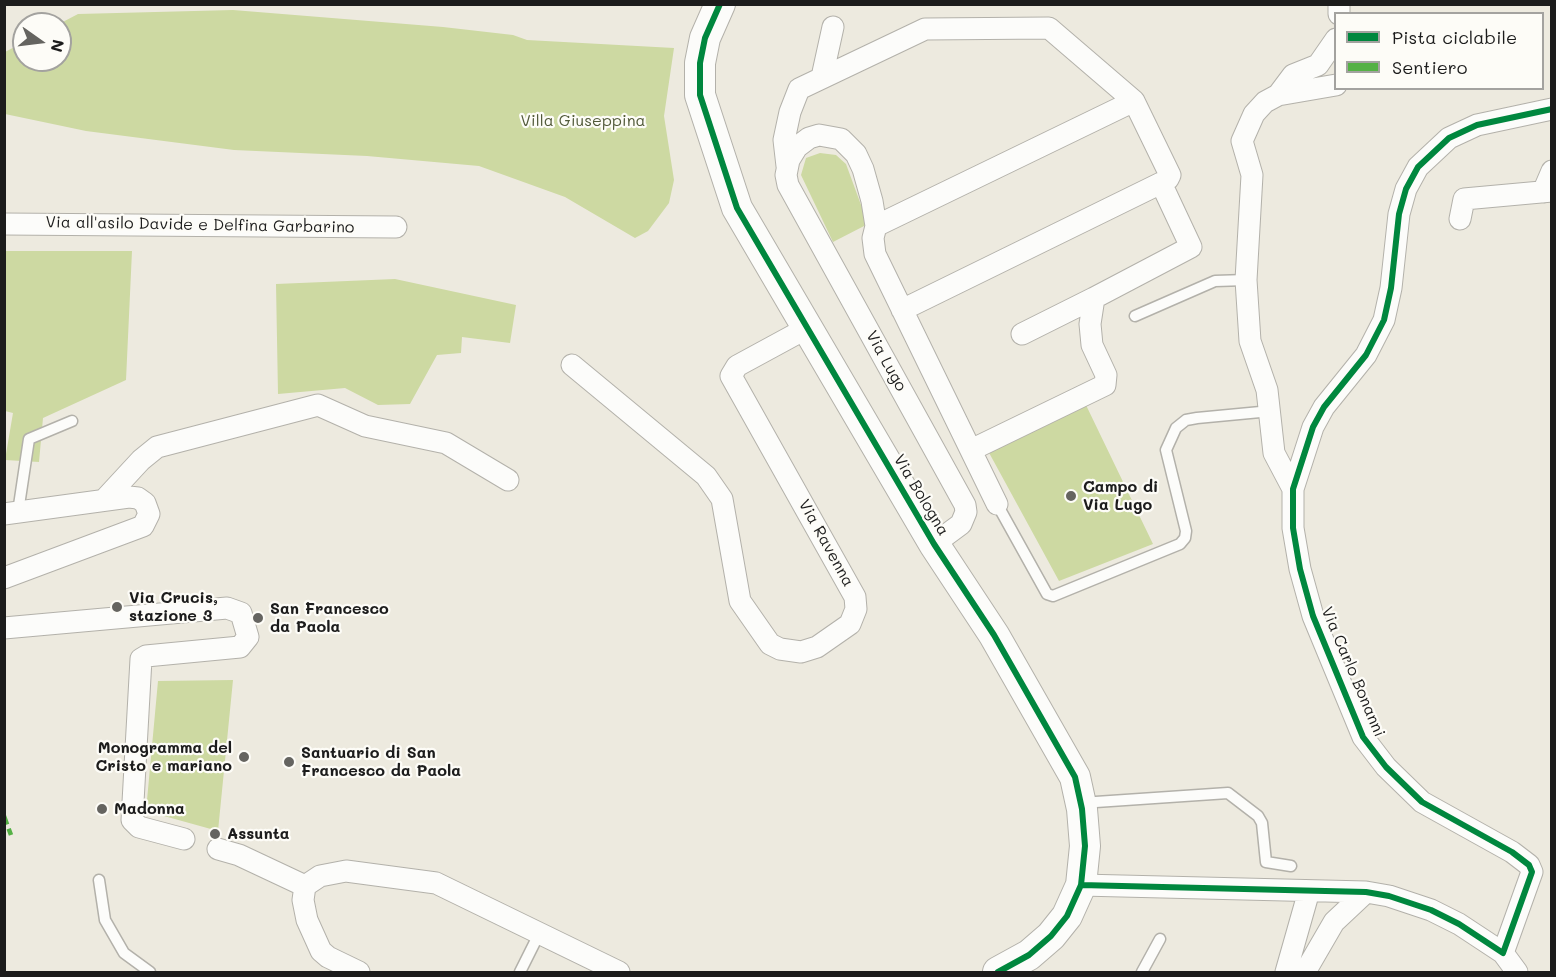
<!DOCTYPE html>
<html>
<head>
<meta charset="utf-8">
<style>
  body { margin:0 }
  #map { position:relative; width:1556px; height:977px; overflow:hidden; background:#edeadf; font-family:Mali,sans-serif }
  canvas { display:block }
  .frame { position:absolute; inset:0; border:6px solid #1c1c1c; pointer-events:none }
  .legend { position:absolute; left:1334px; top:12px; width:210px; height:78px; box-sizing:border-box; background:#fdfcf7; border:2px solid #a3a29f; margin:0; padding:8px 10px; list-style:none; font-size:18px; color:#1c1c1c }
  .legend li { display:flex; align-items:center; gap:12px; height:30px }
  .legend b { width:30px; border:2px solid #a3a29f }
  .north { position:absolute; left:12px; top:12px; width:60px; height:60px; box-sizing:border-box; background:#fdfcf7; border:2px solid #a3a29f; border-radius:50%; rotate:104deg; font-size:16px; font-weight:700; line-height:24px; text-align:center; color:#1c1c1c }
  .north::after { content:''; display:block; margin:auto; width:21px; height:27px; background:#656460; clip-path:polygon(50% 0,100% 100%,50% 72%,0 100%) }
</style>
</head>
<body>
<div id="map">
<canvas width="1556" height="977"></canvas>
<div class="frame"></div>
<ul class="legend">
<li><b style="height:8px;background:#00873e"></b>Pista ciclabile</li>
<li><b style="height:8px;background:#55b145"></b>Sentiero</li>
</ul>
<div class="north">N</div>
</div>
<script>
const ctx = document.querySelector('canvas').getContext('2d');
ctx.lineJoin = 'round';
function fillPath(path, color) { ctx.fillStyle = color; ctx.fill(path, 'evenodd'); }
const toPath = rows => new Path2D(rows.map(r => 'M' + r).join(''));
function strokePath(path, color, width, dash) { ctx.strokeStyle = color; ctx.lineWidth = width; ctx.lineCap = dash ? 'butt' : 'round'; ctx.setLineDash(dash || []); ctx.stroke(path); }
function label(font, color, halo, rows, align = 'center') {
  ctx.font = font + ' Mali,sans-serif'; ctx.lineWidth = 4.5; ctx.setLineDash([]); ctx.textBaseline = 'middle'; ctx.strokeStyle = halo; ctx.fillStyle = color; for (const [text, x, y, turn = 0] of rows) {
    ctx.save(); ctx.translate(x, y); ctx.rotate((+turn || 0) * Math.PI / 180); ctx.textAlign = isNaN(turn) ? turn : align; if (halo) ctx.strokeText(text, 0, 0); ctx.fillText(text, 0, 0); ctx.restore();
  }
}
const green = toPath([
  [233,10,443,27,513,35,527,40,674,48,664,116,674,180,669,203,648,231,635,238,565,197,479,166,367,156,234,150,86,131,5,114,5,52,24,42,24,60,60,60,59,24,78,14],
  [820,153,836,155,846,164,868,224,833,242,801,175,806,158],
  [5,251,132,251,126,380,43,418,39,462,5,460,13,413,5,411],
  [395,279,516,305,510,343,462,337,461,353,437,355,410,404,378,405,345,388,278,394,276,284],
  [1085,403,1153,544,1059,581,987,449],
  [233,680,218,831,146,811,158,681]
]);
const lane = toPath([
  [1135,316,1215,281,1246,280],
  [997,504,1047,594,1053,596,1180,544,1185,538,1186,531,1166,450,1176,428,1186,420,1197,418,1271,411],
  [18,512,29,439,72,421],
  [1081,803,1228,793,1258,816,1262,823,1266,862,1291,866],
  [99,880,105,920,124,953,150,972],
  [520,972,539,934],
  [1142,972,1160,939]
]);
const street = toPath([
  [1339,4,1339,14],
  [822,77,833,27],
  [1278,95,1293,75,1318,65,1336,39],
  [787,166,784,140,790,112,799,89,925,29,1049,28,1134,101],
  [1543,192,1552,171],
  [1460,219,1464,199,1552,191],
  [4,224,396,227],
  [876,226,1134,101,1170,175,1168,179,1161,183,902,310],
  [1022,334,1094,298],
  [572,365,706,476,722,499,740,601,770,644,780,649,801,652,817,647,850,624,856,609,855,597,731,376,737,366,807,328],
  [971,450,1105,385,1106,375,1092,345,1090,324,1094,298,1191,247,1161,183],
  [1293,489,1274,453,1267,390,1250,341,1246,280,1252,175,1242,141,1254,114,1265,102,1278,95,1336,85],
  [104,500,141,460,157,447,318,405,365,426,446,443,508,480],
  [4,514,129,497,138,498,145,503,149,514,143,526,4,578],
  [934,544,961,524,966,512,965,505,788,185,786,175,789,160,797,147,809,138,819,135,841,139,856,154,863,169,872,201,876,226,873,238,875,254,997,504],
  [4,628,227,608,241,613,248,637,240,647,146,656,141,659,132,820,139,827,184,839],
  [218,849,239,855,305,886,320,876,346,871,436,883,619,972],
  [1081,885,1366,892,1389,896,1431,910,1459,924,1503,953,1532,872,1529,865,1512,852,1422,802,1386,767,1363,737,1313,616,1300,569,1293,528,1293,489,1313,427,1324,407,1366,355,1384,320,1391,288,1399,214,1406,189,1418,167,1449,138,1477,125,1552,109],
  [305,886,303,900,307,920,321,951,328,957,359,972],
  [1503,953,1517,972],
  [1286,972,1309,891],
  [1305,972,1334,922,1366,892]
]);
const secondary = toPath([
  [720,4,705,38,700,63,700,95,737,208,934,544,994,635,1075,777,1082,809,1085,846,1081,885,1067,916,1051,936,1029,955,998,972]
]);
const quiet = toPath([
  [4,816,11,835]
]);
const cycleway = toPath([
  [720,4,705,38,700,63,700,95,737,208,934,544,994,635,1075,777,1082,809,1085,846,1081,885,1067,916,1051,936,1029,955,998,972],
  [1081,885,1366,892,1389,896,1431,910,1459,924,1503,953,1532,872,1529,865,1512,852,1422,802,1386,767,1363,737,1313,616,1300,569,1293,528,1293,489,1313,427,1324,407,1366,355,1384,320,1391,288,1399,214,1406,189,1418,167,1449,138,1477,125,1552,109]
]);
const markers = [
  [1071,496,6,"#656460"],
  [117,607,6,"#656460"],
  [258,618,6,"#656460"],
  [244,757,6,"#656460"],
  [289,762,6,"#656460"],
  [102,809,6,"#656460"],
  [215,834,6,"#656460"]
];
const parkNames = [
  ["Villa Giuseppina",583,121]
];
const streetNames = [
  ["Via all'asilo Davide e Delfina Garbarino",200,225,1],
  ["Via Lugo",886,361,61],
  ["Via Bologna",921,495,59],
  ["Via Ravenna",826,543,61],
  ["Via Carlo Bonanni",1353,672,67]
];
const poiNames = [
  ["Campo di",1083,487],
  ["Via Lugo",1083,505],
  ["Via Crucis,",129,598],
  ["stazione 3",129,616],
  ["San Francesco",270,609],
  ["da Paola",270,627],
  ["Monogramma del",232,748,"right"],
  ["Cristo e mariano",232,766,"right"],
  ["Santuario di San",301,753],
  ["Francesco da Paola",301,771],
  ["Madonna",114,809],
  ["Assunta",227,834]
];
fillPath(green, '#cdd9a2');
strokePath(lane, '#b3b1aa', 13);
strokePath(street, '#b3b1aa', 23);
strokePath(secondary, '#b3b1aa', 32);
strokePath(lane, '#fcfcfa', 10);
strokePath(street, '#fcfcfa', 21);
strokePath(secondary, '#fcfcfa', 30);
strokePath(quiet, '#55b145', 4.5, [9, 4.5]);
strokePath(cycleway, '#00873e', 6);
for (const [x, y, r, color] of markers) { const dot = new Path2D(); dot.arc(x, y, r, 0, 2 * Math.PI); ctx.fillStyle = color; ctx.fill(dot); strokePath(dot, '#fdfcf7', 2); }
label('16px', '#515939', '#fdfcf7', parkNames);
label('16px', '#1c1c1c', '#fdfcf7', streetNames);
label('bold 16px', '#1c1c1c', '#fdfcf7', poiNames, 'left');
</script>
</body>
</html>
